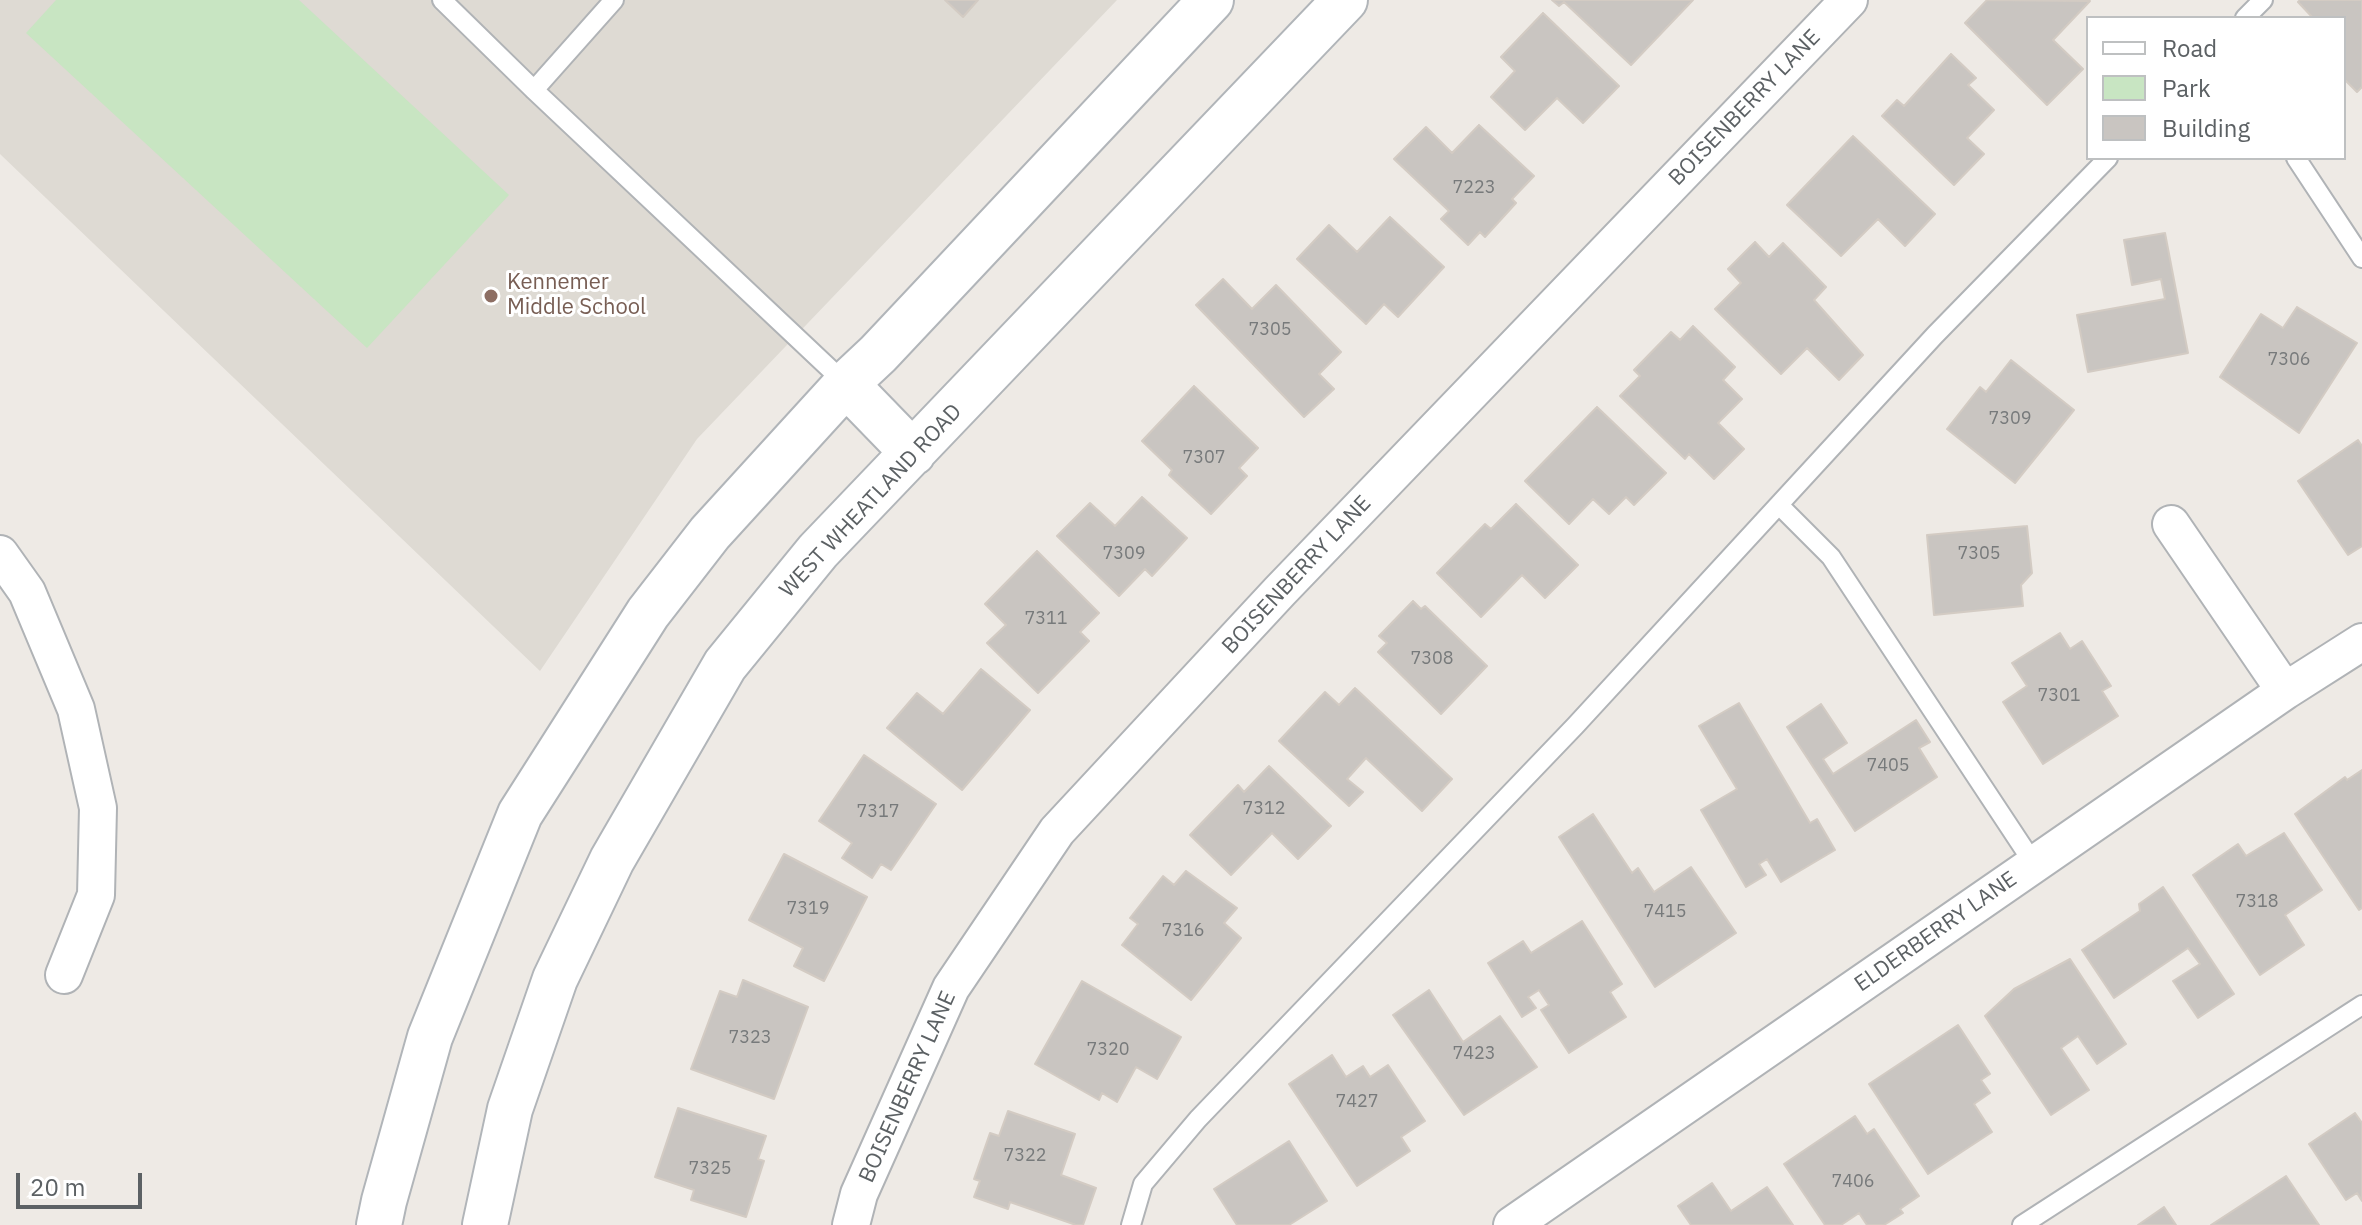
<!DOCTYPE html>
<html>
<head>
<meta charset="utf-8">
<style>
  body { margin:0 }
  #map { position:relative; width:2362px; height:1225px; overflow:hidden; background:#eeeae5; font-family:"IBM Plex Sans",sans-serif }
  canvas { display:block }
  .legend { position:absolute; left:2086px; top:16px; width:260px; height:144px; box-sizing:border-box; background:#fff; border:2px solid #bec0c1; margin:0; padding:10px 14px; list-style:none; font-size:24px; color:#5c6164 }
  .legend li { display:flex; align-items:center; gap:16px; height:40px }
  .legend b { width:40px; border:2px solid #bec0c1 }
  .scale { position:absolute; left:16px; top:1173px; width:126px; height:36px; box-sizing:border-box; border:4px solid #5c6164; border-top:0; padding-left:10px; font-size:24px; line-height:28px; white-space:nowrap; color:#5c6164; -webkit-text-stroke:6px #fff; paint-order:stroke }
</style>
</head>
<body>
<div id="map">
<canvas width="2362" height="1225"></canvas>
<ul class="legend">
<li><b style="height:10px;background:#fff"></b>Road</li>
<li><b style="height:22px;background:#c8e5c2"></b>Park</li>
<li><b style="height:22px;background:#c9c5c1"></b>Building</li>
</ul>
<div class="scale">20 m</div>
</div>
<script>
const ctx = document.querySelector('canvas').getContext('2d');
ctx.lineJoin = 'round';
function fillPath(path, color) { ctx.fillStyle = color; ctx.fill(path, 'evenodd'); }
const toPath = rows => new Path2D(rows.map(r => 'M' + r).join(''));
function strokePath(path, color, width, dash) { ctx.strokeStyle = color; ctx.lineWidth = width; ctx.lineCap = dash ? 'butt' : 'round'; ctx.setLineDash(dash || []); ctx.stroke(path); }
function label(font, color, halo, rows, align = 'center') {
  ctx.font = font + ' "IBM Plex Sans",sans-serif'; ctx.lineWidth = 6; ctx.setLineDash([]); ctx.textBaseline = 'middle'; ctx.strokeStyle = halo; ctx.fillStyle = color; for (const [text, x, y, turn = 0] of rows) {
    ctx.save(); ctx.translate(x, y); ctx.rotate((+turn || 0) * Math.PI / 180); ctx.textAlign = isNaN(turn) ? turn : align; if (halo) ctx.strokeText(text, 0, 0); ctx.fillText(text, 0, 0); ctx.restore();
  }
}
const education = toPath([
  [0,0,1117,0,697,439,540,671,0,154]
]);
const green = toPath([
  [56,0,299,0,509,195,367,348,26,33]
]);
const building = toPath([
  [945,0,978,0,963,17,945,0],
  [1552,0,1693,0,1631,65,1564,2,1559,6,1552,0],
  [1987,0,2090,1,2053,40,2083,69,2047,105,1965,23,1987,0],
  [2300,0,2362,0,2362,87,2357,92,2344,79,2344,18,2313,18,2298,2,2300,0],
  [1543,13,1619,86,1583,123,1557,98,1525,130,1491,97,1515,71,1501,57,1543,13],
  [1951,54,1976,78,1968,85,1994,110,1967,138,1984,154,1954,185,1882,116,1897,100,1904,106,1951,54],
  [1479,125,1534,176,1512,199,1516,203,1485,237,1480,232,1468,245,1441,219,1449,211,1394,159,1426,127,1452,153,1479,125],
  [1853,136,1935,214,1905,246,1878,219,1841,256,1787,205,1853,136],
  [1390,217,1444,267,1398,317,1384,304,1366,324,1297,259,1329,225,1357,252,1390,217],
  [2165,233,2188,353,2088,372,2077,315,2165,299,2161,279,2132,285,2124,240,2165,233],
  [1755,242,1769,257,1783,243,1826,287,1814,300,1863,355,1839,380,1807,348,1781,374,1715,309,1741,283,1728,269,1755,242],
  [1223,279,1252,309,1276,285,1341,352,1319,374,1334,389,1304,417,1196,305,1223,279],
  [2297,307,2357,343,2299,433,2220,377,2261,314,2283,328,2297,307],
  [1693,326,1735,367,1723,380,1742,399,1718,423,1744,449,1714,479,1689,454,1685,459,1620,396,1640,376,1634,370,1671,332,1680,340,1693,326],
  [2011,360,2074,410,2015,483,1947,429,1980,387,1986,392,2011,360],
  [1194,386,1258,448,1239,468,1247,476,1211,514,1169,475,1172,470,1142,441,1194,386],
  [1597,407,1666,473,1634,505,1626,497,1609,514,1593,499,1569,524,1525,481,1597,407],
  [2358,440,2362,446,2362,546,2348,555,2298,481,2358,440],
  [1142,497,1187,538,1152,576,1145,569,1119,596,1057,536,1090,503,1115,526,1142,497],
  [1516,504,1578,565,1545,598,1522,575,1481,617,1437,573,1485,524,1491,529,1516,504],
  [2027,526,2032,573,2021,585,2023,606,1934,615,1927,535,2027,526],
  [1037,551,1099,613,1080,632,1089,641,1038,693,987,643,1006,625,985,604,1037,551],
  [1413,601,1421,609,1425,606,1487,666,1441,714,1378,652,1387,643,1379,636,1413,601],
  [2060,633,2070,649,2082,641,2111,686,2102,691,2118,716,2043,764,2003,702,2027,686,2012,663,2060,633],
  [981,669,1030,710,962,790,887,728,917,693,943,714,981,669],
  [1355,688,1452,779,1422,811,1366,758,1347,779,1363,792,1349,806,1279,741,1325,692,1339,705,1355,688],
  [1739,703,1810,823,1817,819,1835,850,1781,882,1767,859,1759,864,1766,875,1746,887,1701,810,1737,789,1699,726,1739,703],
  [1821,704,1847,743,1823,759,1833,774,1916,720,1930,742,1919,748,1937,777,1855,831,1787,727,1821,704],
  [864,755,936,804,891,870,881,864,872,878,842,858,852,843,819,821,864,755],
  [1269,766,1331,826,1298,859,1272,833,1231,875,1190,835,1238,785,1244,792,1269,766],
  [2362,770,2362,908,2359,910,2295,814,2345,777,2347,780,2362,770],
  [1593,814,1632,873,1638,868,1654,892,1691,867,1736,933,1655,987,1559,837,1593,814],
  [2284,833,2322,890,2285,915,2304,945,2260,975,2193,875,2238,844,2246,856,2284,833],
  [784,854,867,897,824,981,794,966,803,948,749,920,784,854],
  [1186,871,1237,908,1224,923,1241,938,1191,1000,1122,945,1138,924,1130,918,1163,876,1174,885,1186,871],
  [2163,887,2234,994,2198,1018,2173,981,2200,964,2188,948,2114,998,2082,950,2140,911,2139,904,2163,887],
  [1582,921,1622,984,1610,992,1626,1017,1569,1053,1541,1010,1549,1005,1539,990,1528,997,1536,1008,1522,1017,1488,963,1523,941,1531,953,1582,921],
  [2070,959,2126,1044,2097,1064,2078,1036,2061,1048,2089,1090,2051,1115,1985,1016,2014,989,2070,959],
  [743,980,808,1007,774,1099,691,1069,720,991,737,997,743,980],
  [1082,981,1181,1037,1157,1079,1136,1067,1117,1102,1102,1093,1099,1100,1035,1064,1082,981],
  [1429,990,1463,1042,1500,1016,1537,1067,1464,1115,1393,1015,1429,990],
  [1958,1025,1990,1074,1981,1080,1990,1093,1974,1104,1992,1132,1928,1174,1869,1084,1958,1025],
  [1332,1055,1346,1077,1363,1066,1370,1077,1388,1065,1425,1121,1401,1137,1410,1151,1357,1186,1289,1084,1332,1055],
  [678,1108,766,1136,758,1159,764,1161,746,1217,691,1200,694,1190,655,1177,678,1108],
  [1008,1111,1075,1134,1061,1175,1096,1188,1083,1225,1076,1225,1010,1202,1008,1209,974,1197,980,1181,974,1179,990,1133,999,1136,1008,1111],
  [2355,1113,2362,1123,2362,1201,2357,1193,2346,1200,2309,1144,2355,1113],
  [1855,1116,1867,1134,1874,1129,1919,1196,1900,1209,1903,1213,1884,1225,1867,1225,1859,1213,1841,1225,1825,1225,1784,1164,1855,1116],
  [1289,1141,1327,1201,1289,1225,1237,1225,1214,1189,1289,1141],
  [2286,1176,2319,1225,2211,1225,2286,1176],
  [1712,1183,1731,1211,1767,1187,1793,1225,1691,1225,1678,1206,1712,1183],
  [2164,1207,2176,1225,2138,1225,2164,1207]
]);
const service = toPath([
  [442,0,534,90,846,384],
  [2245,18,2263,0],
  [534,90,614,0],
  [2296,158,2362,258],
  [1779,505,1831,557,2034,864],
  [1131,1225,1143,1184,1198,1119,1575,726,1935,335,2108,158],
  [2022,1225,2362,1005]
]);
const minor = toPath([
  [2171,524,2285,691],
  [0,554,27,592,76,709,98,808,96,895,64,975],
  [851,1225,859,1194,951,988,1057,831,1280,591,1849,0],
  [1512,1225,2285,691,2362,642]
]);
const secondary = toPath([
  [846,384,913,453],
  [379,1225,384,1201,430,1037,520,814,648,613,710,533,846,384,878,354,1211,0],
  [485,1225,510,1109,555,979,612,860,725,665,818,551,1345,0]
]);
const markers = [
  [491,296,8,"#8d6e63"]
];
const numberNames = [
  ["7223",1474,188],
  ["7305",1270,330],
  ["7306",2289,360],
  ["7309",2010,419],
  ["7307",1204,458],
  ["7309",1124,554],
  ["7305",1979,554],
  ["7311",1046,619],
  ["7308",1432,659],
  ["7301",2059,696],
  ["7405",1888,766],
  ["7312",1264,809],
  ["7317",878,812],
  ["7318",2257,902],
  ["7319",808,909],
  ["7415",1665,912],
  ["7316",1183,931],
  ["7323",750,1038],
  ["7320",1108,1050],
  ["7423",1474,1054],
  ["7427",1357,1102],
  ["7322",1025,1156],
  ["7325",710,1169],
  ["7406",1853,1182]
];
const streetNames = [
  ["BOISENBERRY LANE",1745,108,-46],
  ["WEST WHEATLAND ROAD",871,501,-47],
  ["BOISENBERRY LANE",1297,575,-47],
  ["ELDERBERRY LANE",1936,932,-35],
  ["BOISENBERRY LANE",908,1087,-66]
];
const educationNames = [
  ["Kennemer",507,283],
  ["Middle School",507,308]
];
fillPath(education, '#dedad3');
fillPath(green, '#c8e5c2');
fillPath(building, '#c9c5c1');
strokePath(building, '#d3cbc3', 2);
strokePath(service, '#b0b3b6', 22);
strokePath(minor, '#b0b3b6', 40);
strokePath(secondary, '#b1b5b9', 48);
strokePath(service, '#fff', 18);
strokePath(minor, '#fff', 36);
strokePath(secondary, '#fff', 44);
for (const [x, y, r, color] of markers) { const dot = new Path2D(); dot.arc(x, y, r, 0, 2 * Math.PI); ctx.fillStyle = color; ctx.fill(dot); strokePath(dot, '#fff', 3); }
label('18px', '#777a7b', null, numberNames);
label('22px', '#5c6164', '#fff', streetNames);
label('22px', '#785e54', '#fff', educationNames, 'left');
</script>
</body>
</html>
